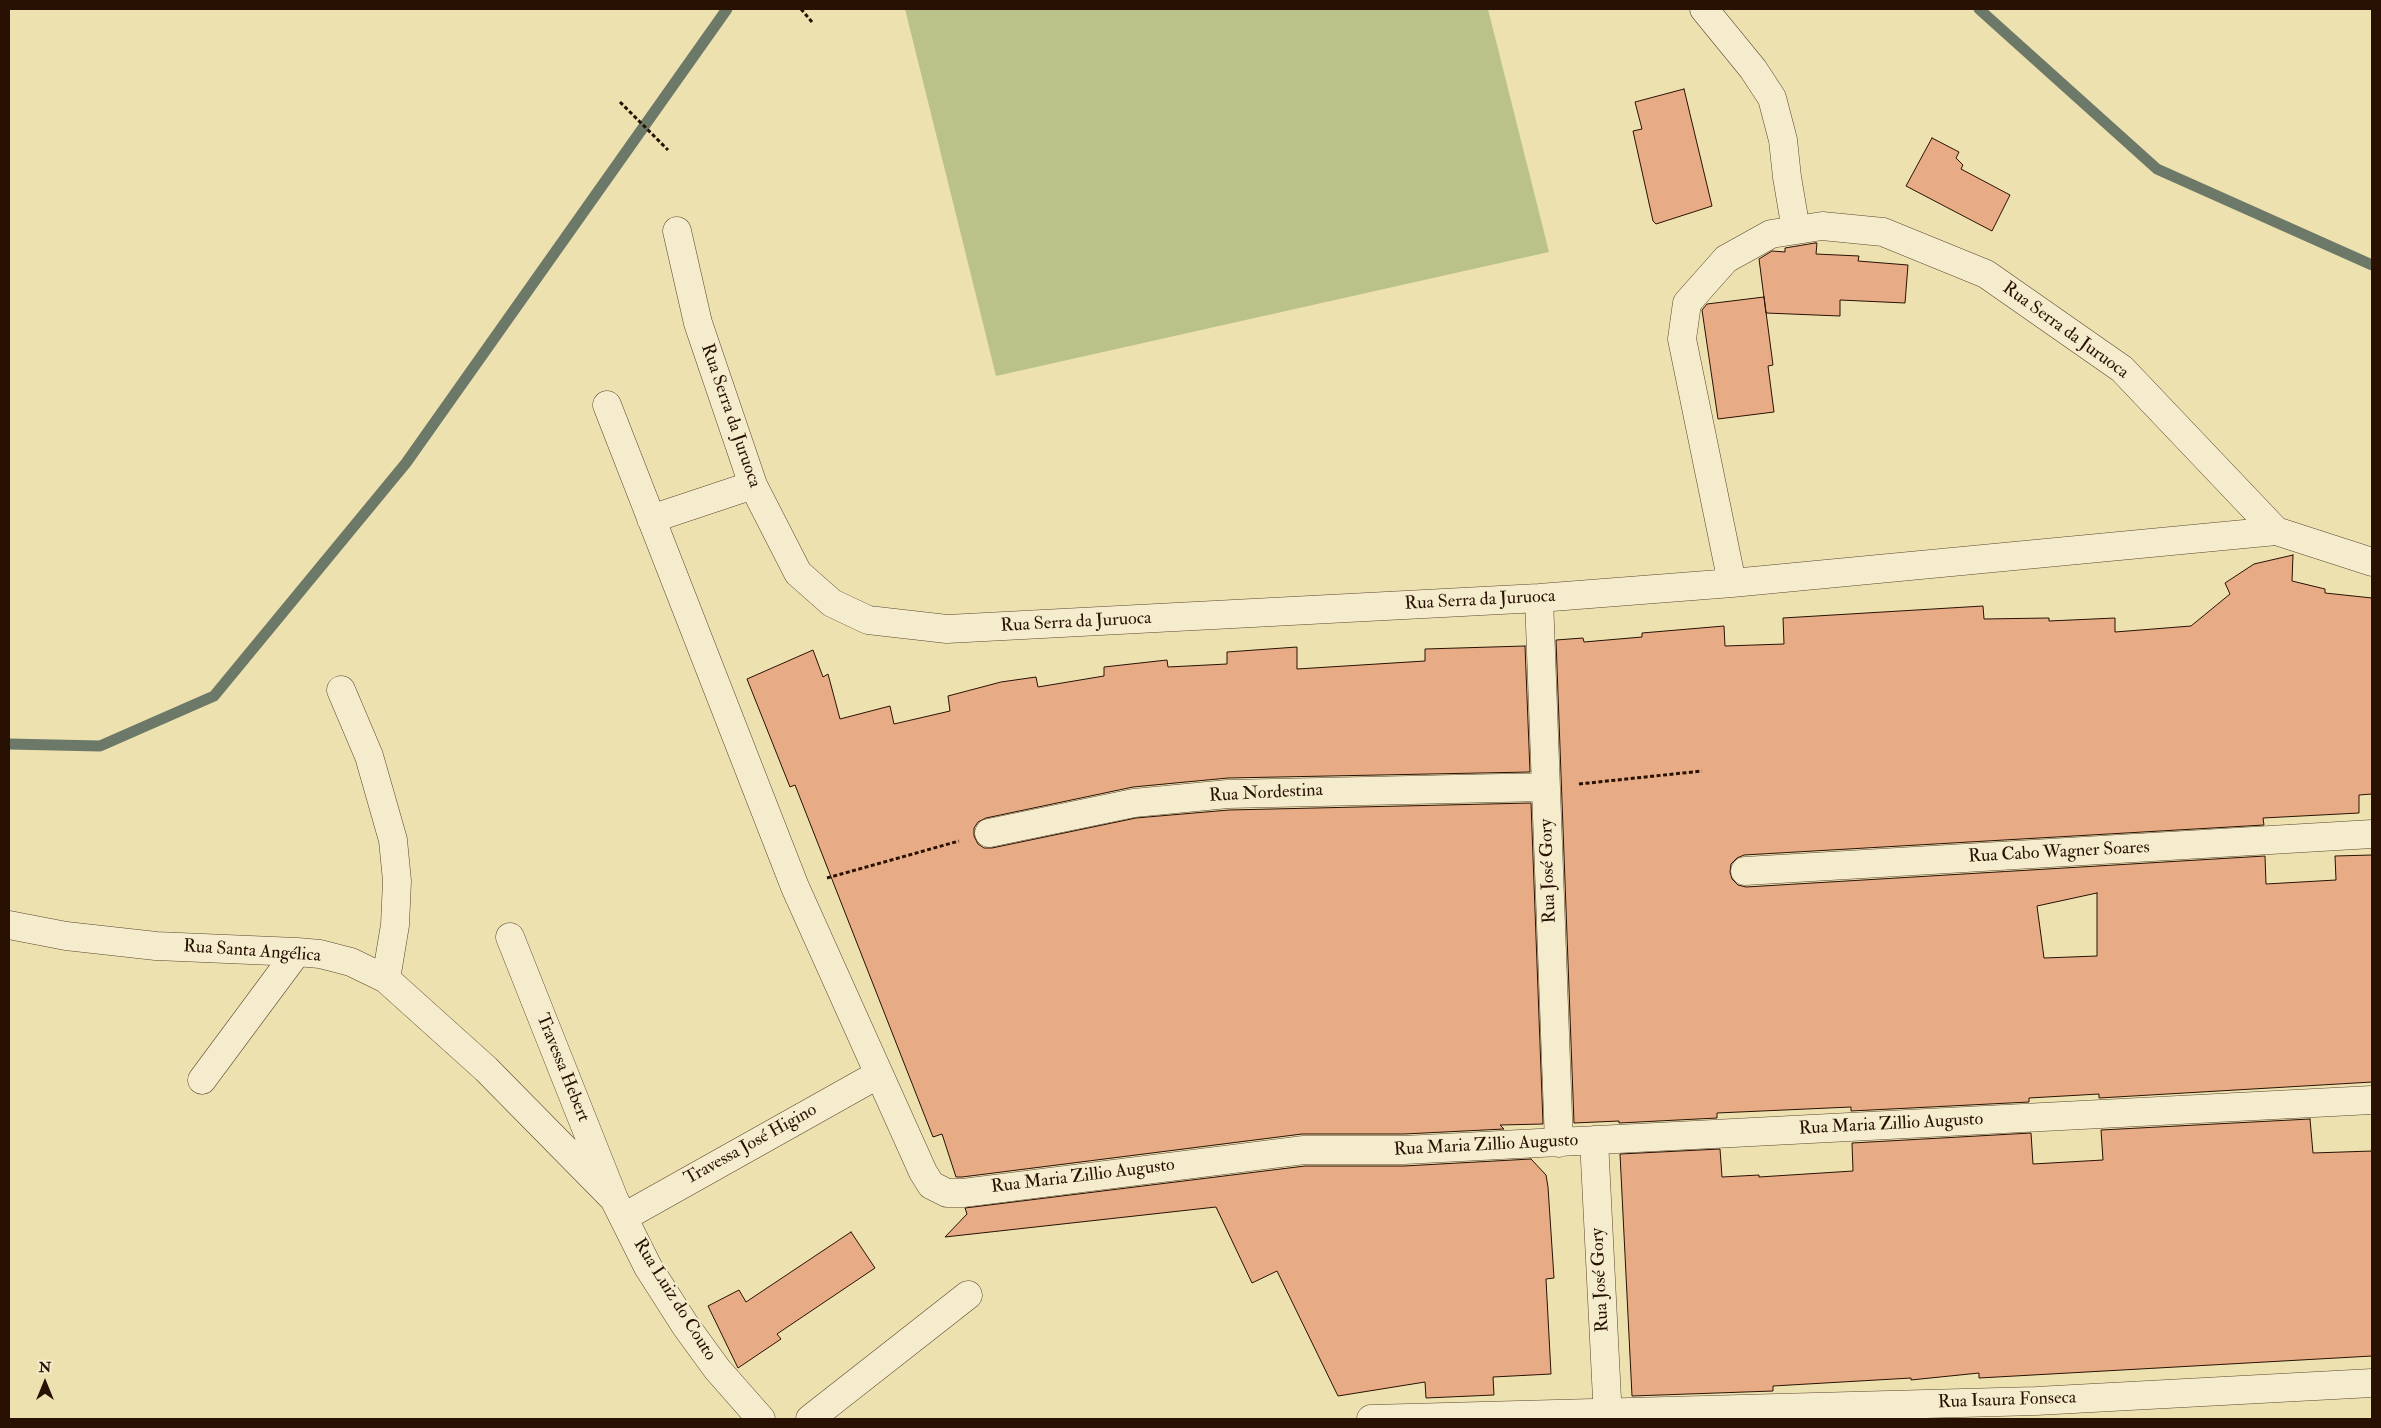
<!DOCTYPE html>
<html>
<head>
<meta charset="utf-8">
<style>
  body { margin:0 }
  #map { position:relative; width:2381px; height:1428px; overflow:hidden; background:#eee1b0; font-family:"IM FELL Double Pica",serif }
  canvas { display:block }
  .frame { position:absolute; inset:0; border:10px solid #281103; pointer-events:none }
  .north { position:absolute; left:20px; top:1358px; width:50px; height:50px; -webkit-text-stroke:4px #f4eccc; paint-order:stroke; rotate:0deg; font-size:14px; font-weight:700; line-height:20px; text-align:center; color:#281103 }
  .north::after { content:''; display:block; margin:auto; width:18px; height:22px; background:#281103; clip-path:polygon(50% 0,100% 100%,50% 72%,0 100%) }
</style>
</head>
<body>
<div id="map">
<canvas width="2381" height="1428"></canvas>
<div class="frame"></div>
<div class="north">N</div>
</div>
<script>
const ctx = document.querySelector('canvas').getContext('2d');
ctx.lineJoin = 'round';
function fillPath(path, color) { ctx.fillStyle = color; ctx.fill(path, 'evenodd'); }
const toPath = rows => new Path2D(rows.map(r => 'M' + r).join(''));
function strokePath(path, color, width, dash) { ctx.strokeStyle = color; ctx.lineWidth = width; ctx.lineCap = dash ? 'butt' : 'round'; ctx.setLineDash(dash || []); ctx.stroke(path); }
function label(font, color, halo, rows, align = 'center') {
  ctx.font = font + ' "IM FELL Double Pica",serif'; ctx.lineWidth = 4.5; ctx.setLineDash([]); ctx.textBaseline = 'middle'; ctx.strokeStyle = halo; ctx.fillStyle = color; for (const [text, x, y, turn = 0] of rows) {
    ctx.save(); ctx.translate(x, y); ctx.rotate((+turn || 0) * Math.PI / 180); ctx.textAlign = isNaN(turn) ? turn : align; if (halo) ctx.strokeText(text, 0, 0); ctx.fillText(text, 0, 0); ctx.restore();
  }
}
const green = toPath([
  [905,9,1488,9,1549,252,996,376]
]);
const stream = toPath([
  [1979,9,2157,169,2372,265],
  [9,744,100,746,214,696,406,463,727,9]
]);
const building = toPath([
  [1684,89,1712,206,1656,224,1653,221,1633,131,1642,129,1635,102,1684,89],
  [1932,138,1959,152,1956,158,1963,165,1961,169,2010,195,1992,231,1906,186,1932,138],
  [1815,243,1817,243,1816,254,1859,256,1858,261,1908,265,1905,303,1840,300,1840,316,1766,313,1759,259,1772,251,1785,252,1785,248,1815,243],
  [1764,297,1773,365,1768,366,1774,412,1718,419,1702,310,1707,304,1764,297],
  [2293,555,2292,581,2325,589,2325,593,2372,598,2372,794,2359,795,2359,813,2263,818,2264,825,1744,855,1737,858,1731,864,1730,872,1732,879,1738,885,1746,887,2265,856,2266,884,2336,880,2335,856,2372,855,2372,1082,2099,1098,2099,1094,2029,1098,2029,1102,1851,1111,1851,1107,1717,1113,1717,1118,1619,1123,1619,1121,1574,1123,1556,640,1583,638,1584,642,1642,637,1642,633,1724,626,1725,646,1784,644,1783,618,1983,606,1984,619,2049,618,2049,621,2115,618,2115,632,2191,626,2230,594,2225,583,2254,564,2293,555],
  [2097,893,2097,956,2044,958,2037,906,2097,893],
  [1525,646,1530,772,1228,778,1133,787,986,818,978,822,974,828,974,836,978,844,984,848,992,848,1136,818,1229,810,1531,803,1543,1124,1500,1125,1504,1129,1404,1134,1302,1134,962,1177,956,1177,942,1134,933,1137,795,785,790,787,747,679,813,650,823,677,828,674,840,719,890,706,894,724,950,711,948,696,1001,682,1036,677,1038,687,1104,676,1104,667,1167,660,1168,667,1227,664,1227,652,1297,647,1297,669,1425,661,1425,649,1525,646],
  [2310,1119,2313,1153,2372,1151,2372,1356,1979,1378,1979,1373,1911,1380,1911,1378,1773,1386,1773,1391,1632,1396,1620,1154,1720,1149,1722,1177,1759,1175,1759,1177,1853,1171,1852,1143,2031,1133,2033,1164,2103,1160,2101,1130,2310,1119],
  [1531,1159,1546,1175,1548,1187,1554,1278,1546,1279,1551,1374,1493,1377,1494,1395,1426,1398,1425,1382,1338,1396,1277,1271,1252,1283,1216,1207,945,1237,967,1214,965,1208,1305,1166,1404,1166,1531,1159],
  [851,1232,875,1268,777,1334,781,1339,738,1368,708,1306,739,1290,746,1302,851,1232]
]);
const path = toPath([
  [801,9,812,22],
  [620,102,668,150],
  [1579,784,1702,771],
  [827,878,959,841]
]);
const minor = toPath([
  [1704,9,1753,69,1772,98,1783,140,1787,177,1796,230],
  [677,231,698,323,753,485,798,573,832,603,868,620,947,629,1539,598,1732,583,2276,531,2372,562],
  [607,405,795,887,923,1172,931,1185,947,1193,963,1193,1304,1150,1404,1150,2372,1100],
  [651,519,753,485],
  [1732,583,1682,339,1687,303,1726,259,1771,234,1822,226,1883,232,1986,274,2122,369,2276,531],
  [1539,598,1559,1143],
  [341,690,369,756,393,840,397,881,395,925,386,979],
  [989,833,1134,803,1228,794,1546,787],
  [1745,871,2372,834],
  [9,925,66,936,156,946,297,952,320,954,351,962,386,979,486,1069,614,1199],
  [510,937,614,1199,648,1267,685,1325,717,1369,761,1419],
  [202,1080,297,952],
  [1594,1140,1608,1419],
  [624,1217,879,1074],
  [810,1419,968,1295],
  [1371,1419,2036,1401,2372,1383]
]);
const streetNames = [
  ["Rua Serra da Juruoca",2065,331,36],
  ["Rua Serra da Juruoca",730,416,71],
  ["Rua Serra da Juruoca",1480,601,-3],
  ["Rua Serra da Juruoca",1076,623,-3],
  ["Rua Nordestina",1266,794,-3],
  ["Rua Cabo Wagner Soares",2059,853,-3],
  ["Rua José Gory",1549,871,-92],
  ["Rua Santa Angélica",252,952,4],
  ["Travessa Hebert",562,1068,68],
  ["Rua Maria Zillio Augusto",1891,1125,-3],
  ["Travessa José Higino",751,1145,-29],
  ["Rua Maria Zillio Augusto",1486,1146,-3],
  ["Rua Maria Zillio Augusto",1083,1177,-7],
  ["Rua José Gory",1601,1280,-93],
  ["Rua Luiz do Couto",674,1300,58],
  ["Rua Isaura Fonseca",2007,1401,-2]
];
fillPath(green, '#bbc289');
strokePath(stream, '#6c7968', 11);
fillPath(building, '#e7ac85');
strokePath(building, '#281103', 1);
strokePath(minor, '#5a452e', 29);
strokePath(path, '#281103', 3, [4, 2.5]);
strokePath(minor, '#f4eccc', 28);
label('18px', '#281103', '#f4eccc', streetNames);
</script>
</body>
</html>
